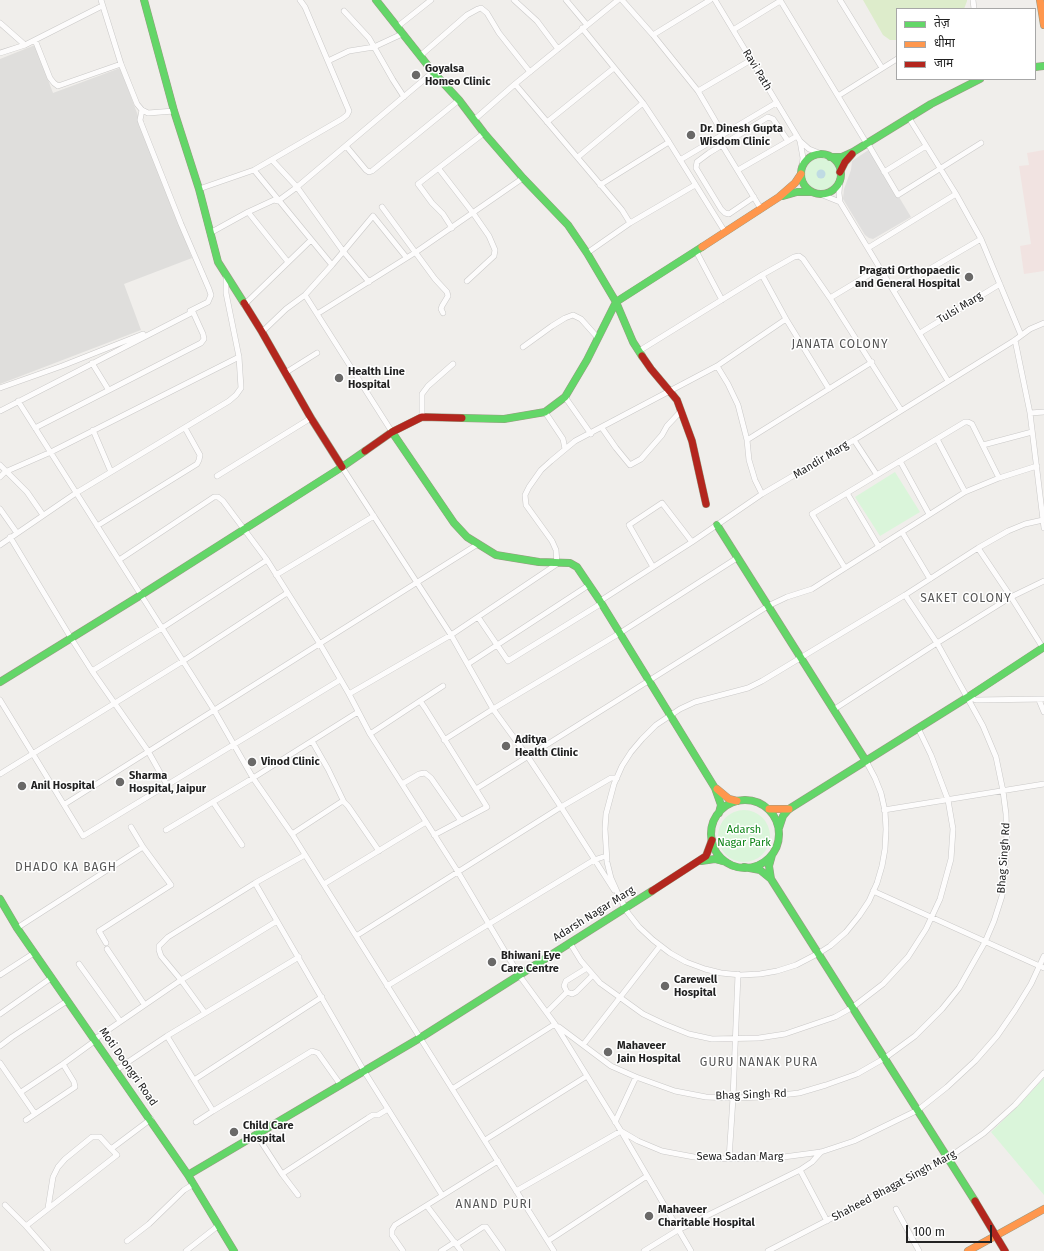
<!DOCTYPE html>
<html>
<head>
<meta charset="utf-8">
<style>
  body { margin:0 }
  #map { position:relative; width:1044px; height:1251px; overflow:hidden; background:#f0eeeb; font-family:"Fira Sans","Noto Sans Devanagari",sans-serif }
  canvas { display:block }
  .legend { position:absolute; left:896px; top:8px; width:140px; height:72px; box-sizing:border-box; background:#fff; border:1px solid #a7a7a7; margin:0; padding:5px 7px; list-style:none; font-size:12px; color:#222 }
  .legend li { display:flex; align-items:center; gap:8px; height:20px }
  .legend b { width:20px; border:1px solid #a7a7a7 }
  .scale { position:absolute; left:906px; top:1225px; width:86px; height:18px; box-sizing:border-box; border:2px solid #222; border-top:0; padding-left:5px; font-size:12px; line-height:14px; white-space:nowrap; color:#222; -webkit-text-stroke:3px #fff; paint-order:stroke }
</style>
</head>
<body>
<div id="map">
<canvas width="1044" height="1251"></canvas>
<ul class="legend">
<li><b style="height:5px;background:#63d668"></b>तेज़</li>
<li><b style="height:5px;background:#ff974d"></b>धीमा</li>
<li><b style="height:5px;background:#b3261e"></b>जाम</li>
</ul>
<div class="scale">100 m</div>
</div>
<script>
const ctx = document.querySelector('canvas').getContext('2d');
ctx.lineJoin = 'round';
function fillPath(path, color) { ctx.fillStyle = color; ctx.fill(path, 'evenodd'); }
const toPath = rows => new Path2D(rows.map(r => 'M' + r).join(''));
function strokePath(path, color, width, dash) { ctx.strokeStyle = color; ctx.lineWidth = width; ctx.lineCap = dash ? 'butt' : 'round'; ctx.setLineDash(dash || []); ctx.stroke(path); }
function label(font, color, halo, rows, align = 'center') {
  ctx.font = font + ' "Fira Sans",sans-serif'; ctx.lineWidth = 3; ctx.setLineDash([]); ctx.textBaseline = 'middle'; ctx.strokeStyle = halo; ctx.fillStyle = color; for (const [text, x, y, turn = 0] of rows) {
    ctx.save(); ctx.translate(x, y); ctx.rotate((+turn || 0) * Math.PI / 180); ctx.textAlign = isNaN(turn) ? turn : align; if (halo) ctx.strokeText(text, 0, 0); ctx.fillText(text, 0, 0); ctx.restore();
  }
}
const residential = toPath([
  [35,45,53,93,120,68,192,258,124,284,141,330,0,384,0,59]
]);
const commercial = toPath([
  [1044,150,1044,271,1024,274,1020,246,1031,244,1019,166,1029,165,1027,153]
]);
const grass = toPath([
  [863,0,967,0,967,1,964,9,897,9,897,40,890,40,883,35]
]);
const park = toPath([
  '805 174a16 16 0 1 1 32 0a16 16 0 1 1-32 0Z',
  [895,472,920,512,880,536,855,497],
  '718 836a26 26 0 1 1 52 0a26 26 0 1 1-52 0Z',
  [1044,1078,1044,1195,991,1132,1018,1106]
]);
const parking = toPath([
  [870,149,911,217,873,239,869,238,865,235,843,199,844,189,851,170,852,161]
]);
const water = toPath([
  '816.5 174a4.5 4.5 0 1 1 9 0a4.5 4.5 0 1 1-9 0Z'
]);
const street = toPath([
  [101,0,121,64,137,104,142,110,148,113,174,111],
  [514,0,537,21,558,49],
  [566,0,587,25],
  [622,0,653,35,698,91,723,134],
  [715,0,800,141,803,158,802,166],
  [780,0,867,144],
  [840,0,882,68],
  [973,0,974,9],
  [344,11,369,38,393,80,404,97],
  [0,23,25,45],
  [397,27,431,0],
  [582,28,643,103,669,142,725,232],
  [733,30,780,1],
  [653,35,710,0],
  [35,40,50,78,54,83,58,86,121,64],
  [0,53,25,45,102,6],
  [420,56,467,15,478,9,481,8,487,13,499,33,530,72],
  [328,61,349,51,374,47,402,34],
  [515,84,622,210,630,223],
  [698,91,751,60],
  [838,96,897,59],
  [142,110,140,120,141,123,181,224,209,289,211,295,208,302,190,311],
  [909,118,956,194,981,239,1021,335],
  [474,120,515,84,618,0],
  [547,122,614,68],
  [800,141,809,149,824,155],
  [868,144,898,195,981,143],
  [722,145,761,209],
  [346,146,366,170,369,172,372,171,459,100],
  [578,157,643,103],
  [272,160,297,187,343,251,369,282],
  [680,160,776,103],
  [439,169,473,213,489,236,495,250,494,256,467,281],
  [254,170,332,265],
  [738,170,797,136],
  [884,172,926,146],
  [840,179,839,193,840,202,948,381],
  [600,185,669,142],
  [199,189,254,170,342,119,347,115,349,111,305,7,300,0],
  [820,194,840,202],
  [754,197,729,214,725,213,721,209,696,168,697,162,709,153,768,117,773,119,788,141],
  [382,207,435,279,447,292,448,296,442,306,441,309,443,313],
  [248,212,288,262],
  [452,228,443,214,432,203,418,184,484,133],
  [210,233,248,212,274,200,278,201,297,187,433,72],
  [868,248,956,194],
  [696,251,722,300],
  [587,253,630,223,695,185],
  [762,275,786,319,829,389],
  [894,290,981,239],
  [305,295,392,432],
  [830,298,880,268],
  [244,305,311,240],
  [317,314,416,252,523,178],
  [262,332,286,309,305,295,332,265,373,216,406,257],
  [920,333,1000,284],
  [1015,340,1030,413,1044,528],
  [523,347,552,326,565,318,573,315,581,319,598,338],
  [639,351,762,275,794,257,799,256,803,259,830,298,901,410],
  [92,363,108,389],
  [717,366,728,384,738,405,747,440,749,460,755,480,762,494],
  [285,373,317,353],
  [0,388,62,366,143,334],
  [565,397,591,434],
  [18,401,214,710,253,778,292,834,554,1251],
  [0,411,193,312,203,334,204,339,201,343,35,428],
  [545,412,563,439,565,449],
  [1030,413,1044,412],
  [422,417,422,394,428,386,453,364],
  [602,428,616,448,630,465,641,459,662,435,667,426,681,411],
  [93,430,111,472],
  [937,439,965,492],
  [747,440,872,362],
  [854,440,877,475],
  [983,445,1032,432],
  [900,461,929,514],
  [0,465,27,492,43,515],
  [342,467,451,635,493,709,528,757,561,807,614,890],
  [217,476,311,418],
  [0,477,5,472,51,452,239,357],
  [847,493,879,547],
  [0,509,17,533],
  [97,526,197,464,199,460,200,455,185,428],
  [902,532,930,579],
  [10,537,71,638,92,671,148,751,167,785],
  [0,545,76,493,229,401,236,395,241,388,239,357,226,293,226,276],
  [978,548,1011,597,1043,648],
  [119,560,214,497,218,497,223,501,267,560,320,644,349,694,370,734,458,872,519,975,555,1024,621,1131,691,1251],
  [653,567,629,525,662,503,692,542],
  [845,568,812,514,965,422,968,422,972,424,999,478],
  [276,575,374,516],
  [600,601,692,542,762,494,854,440,1015,340,1030,329,1044,323],
  [478,617,508,661,602,603],
  [468,664,589,585],
  [92,671,162,628,267,560],
  [349,694,451,635,557,564,556,550,552,541,526,505,525,495,529,487,541,470,551,461,575,441,717,366,786,319],
  [968,697,976,700,1044,699],
  [0,700,83,836,340,680],
  [1039,700,1044,712],
  [420,701,443,686],
  [833,710,937,643,1011,597,1044,581],
  [370,734,420,701,425,708,487,807,434,835],
  [444,740,493,709,620,633,737,558],
  [312,741,328,769,344,802],
  [866,761,875,778,881,793,885,811,886,829,885,849,882,866,877,883,869,901,859,916,846,932,830,946,819,953,796,965,777,971,760,974,741,975,721,973,705,969,686,962,670,953,653,940,639,927,628,913,619,896,611,878,607,862,605,829,606,814,614,784,622,766,631,752,642,739,656,725,680,709,695,702,748,688,762,681,905,595,978,548,1008,531,1025,524,1043,520],
  [0,774,183,661,287,593],
  [402,784,419,774,425,773,431,778,461,821],
  [476,789,768,606,787,597,812,589,965,492,999,478,1037,466],
  [213,802,242,845],
  [65,804,478,544],
  [884,810,1044,784],
  [131,827,143,847],
  [166,830,253,778,358,712],
  [292,834,341,802,344,802,348,806,379,851],
  [255,883,364,1071,442,1195],
  [324,884,426,822],
  [873,891,1044,968],
  [17,928,143,847,171,885,99,931,106,943],
  [356,936,561,807,611,778,617,778],
  [570,943,581,961,600,983,643,1014,664,1024,689,1034,712,1039,759,1038,785,1034,835,1017,853,1007,883,984,908,957,926,929,940,899,951,859,953,829,948,800,931,755,918,728],
  [107,949,144,1004],
  [79,964,120,1021],
  [587,968,566,981,564,986,567,992,572,994,576,992,593,975],
  [0,975,34,953],
  [387,986,594,860,606,856],
  [547,1012,567,992],
  [205,1013,181,980,161,956,159,950,159,946,168,937,255,883,305,855],
  [0,1014,51,978],
  [559,1027,611,1066,636,1077,675,1091,706,1097,733,1098,764,1097,799,1093,826,1085,857,1074,885,1058,915,1036,942,1009,959,988,985,942,994,921,1002,896,1007,845,1006,814,1003,791,996,757,983,726,937,643,905,595],
  [167,1036,213,1111,312,1051,318,1053,340,1084],
  [95,1039,181,980,277,921],
  [583,1045,660,946],
  [0,1046,12,1037,67,1001],
  [0,1063,35,1114],
  [116,1070,167,1036,299,957],
  [194,1080,322,997],
  [452,1089,555,1024],
  [21,1092,63,1064,96,1040],
  [26,1120,75,1087,74,1082,63,1064],
  [196,1122,213,1111],
  [615,1122,636,1077],
  [256,1134,282,1174,368,1118,373,1115,378,1115,388,1109],
  [485,1140,587,1076],
  [729,1159,733,1098,738,974],
  [800,1170,827,1221],
  [282,1174,298,1195],
  [516,1191,621,1131,638,1141,662,1151,694,1157,729,1159,776,1158,821,1152,854,1141,918,1110,947,1087,975,1061,997,1036,1015,1010,1031,984,1044,956],
  [5,1205,26,1226,48,1251],
  [427,1206,461,1251],
  [48,1208,53,1177,58,1167,65,1159,92,1137,100,1137,111,1149],
  [896,1209,919,1251],
  [26,1226,117,1155,111,1149,151,1119],
  [127,1241,149,1224,184,1190,194,1184],
  [548,1241,647,1176],
  [457,1244,483,1227,486,1227,503,1251],
  [186,1251,219,1225],
  [403,1251,392,1235,392,1230,395,1225,498,1161],
  [441,1251,455,1242],
  [644,1251,678,1230,800,1170,812,1162,821,1152],
  [768,1251,948,1158,984,1133,1015,1105,1044,1073]
]);
const fast = toPath([
  [144,0,174,111,199,189,218,262,244,303],
  [376,0,433,72,459,100,484,133,523,178,568,225,587,253,616,302,633,342,642,356],
  [1035,67,1044,66],
  '801 174a20 20 0 1 1 40 0a20 20 0 1 1-40 0Z',
  [830,157,842,157,853,152,931,104,980,79],
  [783,196,797,192,812,192],
  [462,418,504,419,545,412,565,397,587,360,616,302,702,247],
  [392,432,454,523,467,537,496,555,539,562,570,563,577,567,600,601,715,788,721,805,719,813],
  [717,525,866,761],
  [0,682,141,595,342,467,365,451],
  '711 834a34 34 0 1 1 68 0a34 34 0 1 1-68 0Z',
  [779,828,783,816,789,809,968,697,1044,647],
  [701,861,715,859,726,862],
  [744,867,760,870,771,879,975,1201],
  [771,879,769,866,772,855],
  [0,899,17,928,188,1175,234,1251],
  [188,1175,420,1038,652,891]
]);
const slow = toPath([
  [1040,0,1044,25],
  [702,247,779,197,795,183,801,174],
  [717,789,729,799,737,801],
  [769,809,789,809],
  [968,1251,1044,1209]
]);
const jam = toPath([
  [840,172,845,162,852,154],
  [244,303,262,332,311,418,342,467],
  [642,356,651,369,677,400,692,441,706,504],
  [365,451,392,432,422,417,462,418],
  [652,891,706,856,712,840],
  [975,1201,1005,1251]
]);
const markers = [
  [416,75,5,"#6a6968"],
  [691,135,5,"#6a6968"],
  [969,277,5,"#6a6968"],
  [339,378,5,"#6a6968"],
  [506,746,5,"#6a6968"],
  [252,762,5,"#6a6968"],
  [120,782,5,"#6a6968"],
  [22,786,5,"#6a6968"],
  [492,962,5,"#6a6968"],
  [665,986,5,"#6a6968"],
  [608,1052,5,"#6a6968"],
  [234,1132,5,"#6a6968"],
  [649,1216,5,"#6a6968"]
];
const poiNames = [
  ["Goyalsa",425,69],
  ["Homeo Clinic",425,82],
  ["Dr. Dinesh Gupta",700,129],
  ["Wisdom Clinic",700,142],
  ["Pragati Orthopaedic",960,271,"right"],
  ["and General Hospital",960,284,"right"],
  ["Health Line",348,372],
  ["Hospital",348,385],
  ["Aditya",515,740],
  ["Health Clinic",515,753],
  ["Vinod Clinic",261,762],
  ["Sharma",129,776],
  ["Hospital, Jaipur",129,789],
  ["Anil Hospital",31,786],
  ["Bhiwani Eye",501,956],
  ["Care Centre",501,969],
  ["Carewell",674,980],
  ["Hospital",674,993],
  ["Mahaveer",617,1046],
  ["Jain Hospital",617,1059],
  ["Child Care",243,1126],
  ["Hospital",243,1139],
  ["Mahaveer",658,1210],
  ["Charitable Hospital",658,1223]
];
const streetNames = [
  ["Ravi Path",757,70,59],
  ["Tulsi Marg",960,308,-31],
  ["Mandir Marg",821,460,-31],
  ["Bhag Singh Rd",1004,858,-86],
  ["Adarsh Nagar Marg",594,914,-32],
  ["Moti Doongri Road",128,1067,55],
  ["Bhag Singh Rd",751,1095,-2],
  ["Sewa Sadan Marg",740,1157],
  ["Shaheed Bhagat Singh Marg",894,1186,-28]
];
const parkNames = [
  ["Adarsh",744,830],
  ["Nagar Park",744,843]
];
const neighbourhoodNames = [
  ["JANATA COLONY",840,345],
  ["SAKET COLONY",966,599],
  ["DHADO KA BAGH",66,868],
  ["GURU NANAK PURA",759,1063],
  ["ANAND PURI",494,1205]
];
fillPath(residential, '#dfdedc');
fillPath(commercial, '#f1e3e1');
fillPath(grass, '#ddeccb');
fillPath(park, '#daf5da');
fillPath(parking, '#e0dfde');
fillPath(water, '#bfdbe3');
strokePath(street, '#c9c8c7', 6);
strokePath(fast, '#999a82', 8);
strokePath(slow, '#999a82', 8);
strokePath(jam, '#999a82', 8);
strokePath(street, '#fdfcfc', 5);
strokePath(fast, '#63d668', 7);
strokePath(slow, '#ff974d', 7);
strokePath(jam, '#b3261e', 7);
for (const [x, y, r, color] of markers) { const dot = new Path2D(); dot.arc(x, y, r, 0, 2 * Math.PI); ctx.fillStyle = color; ctx.fill(dot); strokePath(dot, '#fff', 1.5); }
label('bold 11px', '#222', '#fff', poiNames, 'left');
label('11px', '#222', '#fff', streetNames);
label('11px', '#0c8416', '#fff', parkNames);
ctx.letterSpacing = '1px';
label('12px', '#555', '#fff', neighbourhoodNames);
ctx.letterSpacing = '0px';
</script>
</body>
</html>
